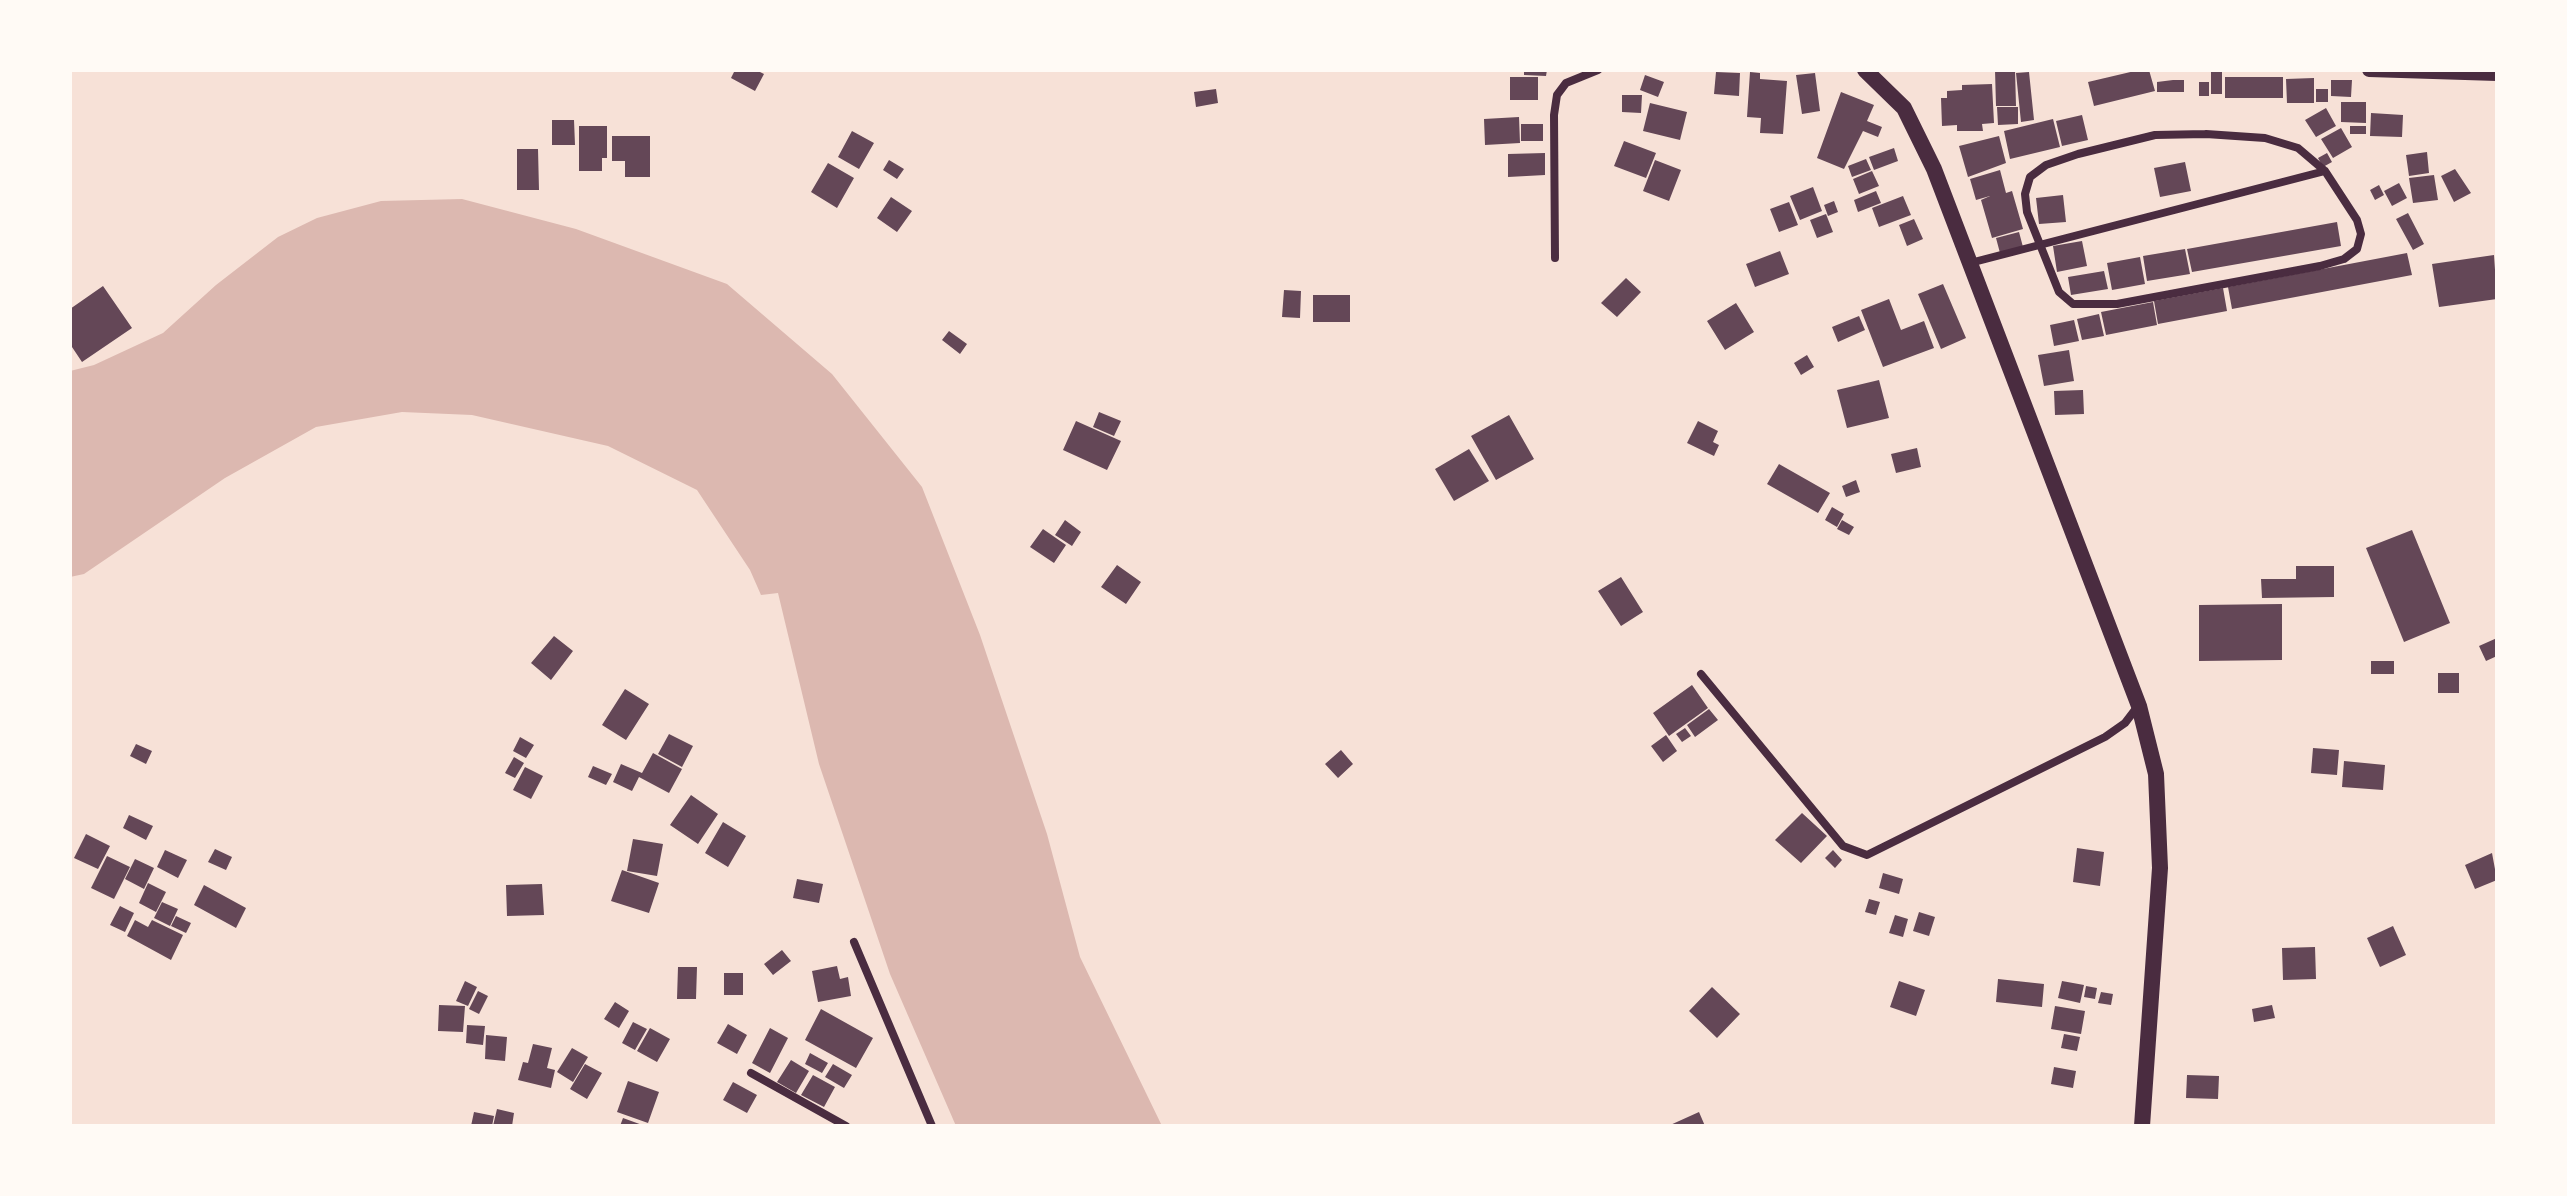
<!DOCTYPE html>
<html>
<head>
<meta charset="utf-8">
<style>
  body { margin:0 }
  #map { position:relative; width:2567px; height:1196px; overflow:hidden; background:#f7e1d7; font-family:Poppins,sans-serif }
  canvas { display:block }
  .frame { position:absolute; inset:0; border:72px solid #fffaf5; pointer-events:none }
</style>
</head>
<body>
<div id="map">
<canvas width="2567" height="1196"></canvas>
<div class="frame"></div>
</div>
<script>
const ctx = document.querySelector('canvas').getContext('2d');
ctx.lineJoin = 'round';
function fillPath(path, color) { ctx.fillStyle = color; ctx.fill(path, 'evenodd'); }
const toPath = rows => new Path2D(rows.map(r => 'M' + r).join(''));
function strokePath(path, color, width, dash) { ctx.strokeStyle = color; ctx.lineWidth = width; ctx.lineCap = dash ? 'butt' : 'round'; ctx.setLineDash(dash || []); ctx.stroke(path); }
const water = toPath([
  [462,199,576,229,727,284,832,374,922,487,980,635,1047,834,1080,957,1162,1126,956,1126,890,974,819,764,778,593,761,595,750,570,697,490,608,446,472,415,402,412,316,427,225,478,84,574,70,577,70,371,94,365,163,333,216,285,278,237,317,218,381,201]
]);
const building = toPath([
  [735,70,756,70,764,74,755,91,731,78],
  [1524,70,1547,70,1546,76,1524,75],
  [1995,70,2015,70,2016,106,1996,106],
  [2139,70,2149,70,2155,91,2094,106,2088,82],
  [2211,71,2222,71,2222,94,2211,94],
  [1716,72,1740,73,1739,96,1714,94],
  [1750,72,1760,73,1760,79,1787,81,1783,134,1760,133,1761,118,1747,117],
  [2029,72,2034,120,2021,122,2016,73],
  [1815,73,1820,111,1802,114,1796,75],
  [1645,75,1664,82,1658,97,1640,90],
  [1510,77,1538,77,1538,100,1510,100],
  [2225,77,2283,77,2283,98,2225,98],
  [2314,78,2314,103,2287,103,2286,79],
  [2173,80,2184,80,2184,92,2157,92,2157,82],
  [2331,80,2352,80,2351,97,2331,96],
  [2199,82,2209,82,2209,96,2199,96],
  [1992,84,1994,123,1982,124,1983,131,1957,131,1957,125,1942,126,1941,98,1947,98,1947,91,1962,90,1962,85],
  [1216,89,1218,103,1196,107,1194,92],
  [2316,89,2328,89,2328,102,2316,102],
  [1841,92,1874,105,1867,121,1882,127,1878,137,1863,131,1844,169,1817,158],
  [1622,95,1642,95,1641,113,1622,112],
  [2341,102,2366,102,2366,123,2341,122],
  [1650,103,1687,112,1680,140,1643,131],
  [1997,107,2018,107,2018,124,1998,125],
  [2326,108,2336,126,2316,137,2305,120],
  [2371,113,2403,115,2402,137,2370,136],
  [2082,115,2088,140,2062,146,2056,121],
  [1519,117,1520,143,1485,145,1484,119],
  [2053,119,2060,147,2010,159,2004,131],
  [552,120,574,120,575,145,552,145],
  [1521,124,1543,124,1543,141,1521,141],
  [579,126,607,126,607,158,602,158,602,171,579,171],
  [2350,126,2366,126,2366,134,2350,134],
  [2341,128,2352,147,2333,158,2321,139],
  [852,131,874,143,859,169,838,157],
  [612,136,650,136,650,177,625,177,625,161,612,161],
  [1999,136,2006,163,1968,177,1959,146],
  [1624,141,1656,153,1646,178,1614,166],
  [1894,148,1898,161,1874,170,1869,157],
  [517,149,538,149,539,190,517,190],
  [2427,152,2429,173,2409,176,2406,155],
  [1545,153,1545,175,1508,177,1508,154],
  [2327,153,2332,162,2323,167,2318,158],
  [1866,159,1871,170,1852,177,1848,166],
  [889,160,904,169,897,179,883,170],
  [1655,160,1681,170,1669,201,1643,191],
  [2185,162,2191,191,2160,197,2154,168],
  [828,163,854,178,837,208,811,192],
  [2455,169,2471,193,2454,202,2441,176],
  [2000,170,2006,193,2012,191,2023,229,1992,238,1981,200,1990,196,1976,200,1970,179],
  [1872,171,1879,186,1859,194,1853,179],
  [2434,175,2438,200,2413,203,2409,178],
  [2399,183,2407,198,2392,206,2384,191],
  [2379,185,2384,195,2375,200,2370,190],
  [1813,187,1822,211,1800,220,1790,196],
  [1876,191,1881,203,1858,212,1854,200],
  [2063,195,2066,222,2039,224,2036,198],
  [1903,196,1911,215,1879,227,1872,208],
  [891,197,912,211,897,232,877,218],
  [1834,201,1838,212,1828,216,1824,205],
  [1789,202,1798,225,1779,232,1770,209],
  [2408,213,2424,244,2413,250,2396,219],
  [1826,214,1833,232,1817,238,1810,220],
  [1914,219,1923,239,1907,246,1899,225],
  [2337,222,2341,246,2192,272,2187,249],
  [2019,232,2023,247,2000,253,1996,238],
  [2082,241,2087,266,2057,272,2053,246],
  [2185,249,2190,274,2147,281,2143,256],
  [1780,251,1789,274,1755,287,1746,264],
  [2407,253,2412,275,2232,309,2228,287],
  [2494,255,2497,299,2439,307,2432,264],
  [2140,257,2145,284,2112,290,2107,263],
  [2104,271,2108,289,2071,295,2068,277],
  [1626,278,1641,292,1617,317,1601,303],
  [1943,284,1966,338,1941,349,1918,294],
  [103,286,132,328,82,362,70,344,70,309],
  [2223,288,2227,311,2158,324,2154,301],
  [1284,290,1301,291,1300,318,1282,317],
  [1313,295,1350,295,1350,322,1313,322],
  [1889,299,1901,330,1924,321,1934,348,1883,367,1861,310],
  [2153,302,2157,325,2106,335,2101,312],
  [1736,303,1754,332,1725,350,1707,321],
  [2099,314,2104,336,2082,340,2077,319],
  [1859,316,1865,330,1838,342,1832,327],
  [2074,320,2079,341,2054,346,2050,325],
  [949,331,967,344,960,354,942,340],
  [2069,350,2074,381,2044,386,2038,355],
  [1807,355,1814,367,1801,375,1794,363],
  [1879,380,1889,418,1847,428,1837,390],
  [2083,390,2084,414,2055,415,2054,391],
  [1099,412,1121,421,1114,436,1093,427],
  [1509,415,1534,459,1496,480,1471,436],
  [1076,421,1121,441,1107,470,1063,450],
  [1698,421,1718,431,1713,442,1719,445,1714,456,1687,443],
  [1917,448,1921,467,1896,473,1891,454],
  [1469,449,1489,481,1454,501,1435,469],
  [1779,464,1830,493,1818,513,1767,484],
  [1856,480,1860,492,1846,497,1842,486],
  [1832,507,1844,514,1837,527,1825,520],
  [1065,520,1081,532,1072,546,1055,535],
  [1842,520,1854,527,1849,535,1837,529],
  [1043,529,1066,545,1054,563,1030,547],
  [2412,530,2450,623,2404,642,2366,548],
  [1117,565,1141,582,1126,604,1101,587],
  [2296,566,2334,566,2334,597,2262,598,2261,579,2296,579],
  [1621,577,1643,612,1621,626,1598,591],
  [2282,604,2282,660,2199,661,2199,605],
  [554,636,573,651,551,680,531,663],
  [2497,638,2497,656,2486,661,2479,646],
  [2371,661,2394,661,2394,674,2371,674],
  [2438,673,2459,673,2459,693,2438,693],
  [1692,685,1708,708,1669,736,1653,713],
  [625,689,649,704,626,740,602,725],
  [1709,709,1718,720,1695,737,1687,725],
  [1685,728,1691,736,1682,742,1676,734],
  [669,734,693,746,682,767,658,754],
  [1666,735,1677,751,1663,762,1651,746],
  [520,737,534,745,526,758,513,751],
  [136,744,152,751,146,764,130,756],
  [2313,748,2339,750,2337,775,2311,773],
  [1341,750,1353,764,1338,778,1325,764],
  [653,753,682,769,669,793,639,777,632,791,613,782,621,764,642,773],
  [514,757,524,763,515,778,505,773],
  [2344,761,2385,765,2383,790,2342,787],
  [593,766,612,774,606,785,588,777],
  [525,767,543,776,531,799,513,790],
  [691,795,718,814,698,844,670,825],
  [1802,813,1827,836,1801,863,1775,840],
  [129,815,153,826,146,840,123,828],
  [723,822,746,836,728,867,705,853],
  [86,834,110,846,98,869,74,858],
  [633,839,663,844,657,876,627,871],
  [2077,848,2104,852,2100,886,2073,882],
  [215,849,232,857,226,870,208,862],
  [165,850,187,860,178,878,157,867],
  [1833,850,1842,860,1835,868,1825,858],
  [2492,853,2497,880,2475,889,2465,865],
  [107,856,130,867,114,899,91,888],
  [135,859,154,868,144,889,125,879],
  [622,870,659,883,649,913,611,901],
  [1883,873,1903,879,1899,894,1879,888],
  [797,879,823,884,819,903,793,898],
  [148,883,166,892,156,912,139,903],
  [542,884,544,915,507,916,506,885],
  [204,885,246,908,236,928,194,905],
  [1869,899,1880,902,1876,915,1865,912],
  [162,902,178,909,170,926,154,918],
  [120,906,134,913,125,932,110,925],
  [1919,912,1935,917,1929,936,1913,931],
  [1895,915,1908,919,1903,937,1889,933],
  [176,916,191,923,186,933,171,926],
  [135,920,148,927,152,920,183,935,171,960,127,936],
  [2393,926,2406,955,2380,967,2367,938],
  [2315,947,2316,979,2283,980,2282,948],
  [782,950,791,961,773,975,764,964],
  [837,966,840,979,848,977,851,996,818,1002,812,971],
  [678,967,697,967,696,999,677,999],
  [724,973,743,973,743,995,724,995],
  [1998,979,2044,984,2042,1007,1996,1002],
  [465,981,477,987,468,1006,456,1001],
  [1899,981,1925,990,1916,1016,1890,1007],
  [2062,981,2084,985,2080,1003,2058,998],
  [2086,986,2097,988,2095,999,2084,997],
  [1712,987,1740,1014,1717,1038,1689,1011],
  [478,991,488,996,479,1014,469,1009],
  [2101,992,2113,994,2111,1005,2098,1003],
  [615,1002,629,1011,619,1028,604,1019],
  [439,1005,465,1006,463,1032,438,1031],
  [2272,1005,2275,1018,2254,1022,2252,1009],
  [2055,1006,2085,1011,2081,1034,2051,1029],
  [821,1009,873,1038,856,1068,805,1040],
  [633,1022,647,1029,635,1050,622,1043],
  [728,1024,747,1035,737,1054,717,1043],
  [467,1025,485,1026,483,1045,466,1043],
  [650,1028,670,1039,657,1062,637,1051],
  [770,1028,788,1038,770,1073,752,1063],
  [2064,1034,2080,1037,2077,1051,2061,1048],
  [486,1035,507,1037,505,1061,485,1059],
  [533,1044,552,1048,547,1068,555,1070,551,1088,518,1080,523,1062,528,1063],
  [572,1048,588,1057,573,1082,557,1072],
  [810,1053,828,1063,822,1073,805,1064],
  [791,1060,809,1071,796,1093,777,1082],
  [585,1064,602,1073,587,1099,570,1089],
  [833,1064,852,1075,844,1088,825,1077],
  [2054,1067,2076,1071,2073,1088,2051,1084],
  [813,1075,835,1087,824,1107,801,1095],
  [2187,1075,2219,1076,2218,1099,2186,1098],
  [628,1081,659,1092,648,1123,617,1112],
  [733,1082,757,1095,747,1113,723,1100],
  [497,1109,514,1113,512,1126,493,1126],
  [474,1112,494,1116,492,1126,471,1126],
  [1699,1112,1705,1126,1668,1126],
  [623,1118,645,1126,620,1126]
]);
const minor = toPath([
  [2206,134,2265,138,2298,148,2325,171,2357,220,2361,234,2357,249,2344,259,2320,266,2117,304,2073,304,2059,292,2027,212,2025,194,2030,177,2046,165,2078,154,2155,135,2206,134],
  [1555,258,1554,115,1557,95,1566,83,1598,70],
  [1970,263,2325,171],
  [1701,674,1843,846,1867,855,2105,737,2125,723,2138,706],
  [854,942,932,1126],
  [751,1073,846,1126]
]);
const tertiary = toPath([
  [2369,70,2497,74]
]);
const secondary = toPath([
  [1865,70,1904,108,1934,169,2139,706,2156,774,2160,868,2142,1126]
]);
fillPath(water, '#dcb8b0');
fillPath(building, '#644757');
strokePath(minor, '#4a2c40', 8);
strokePath(tertiary, '#4a2c40', 14);
strokePath(secondary, '#4a2c40', 16);
</script>
</body>
</html>
